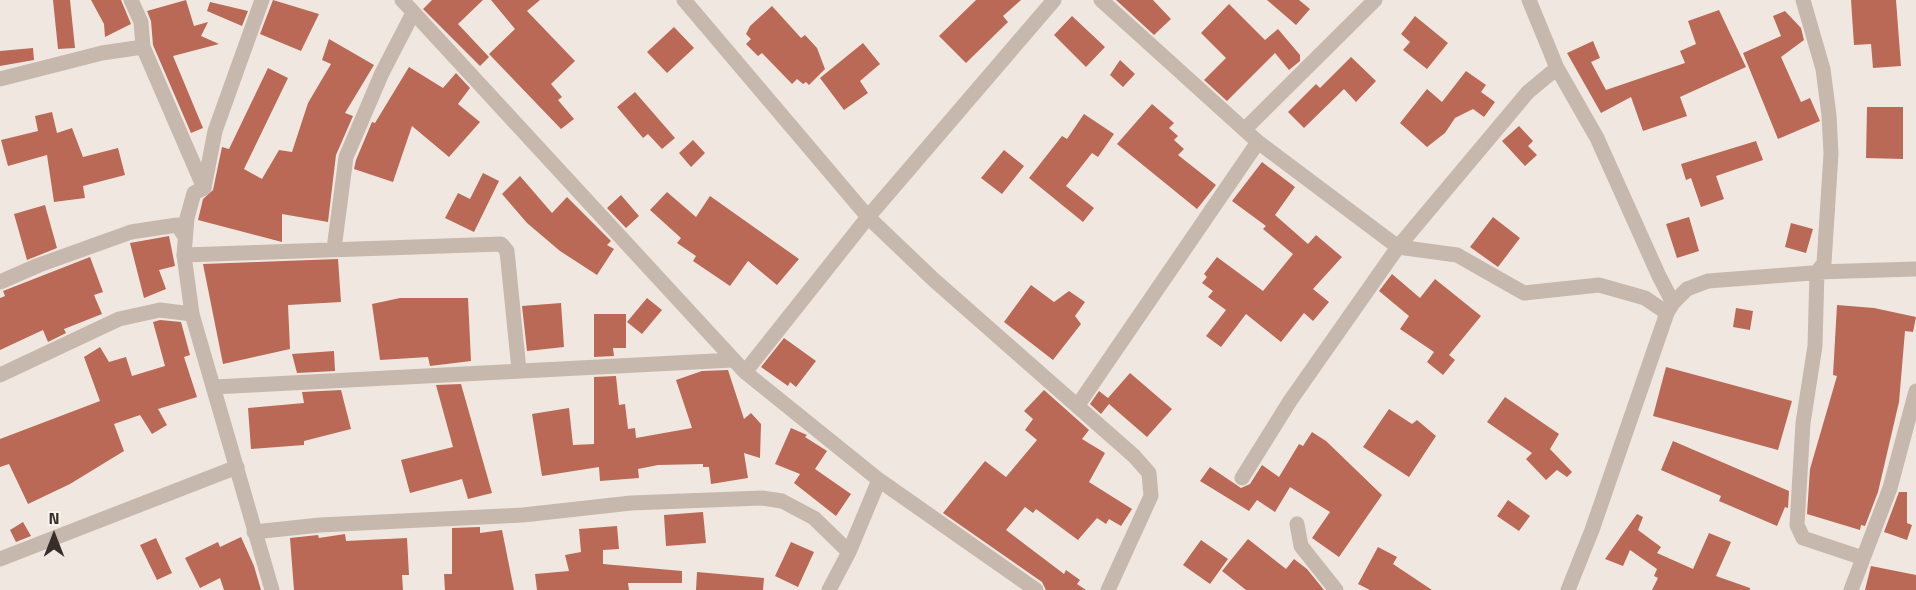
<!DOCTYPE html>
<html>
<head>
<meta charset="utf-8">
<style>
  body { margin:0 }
  #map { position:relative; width:1916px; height:590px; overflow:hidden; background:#f0e8e0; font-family:"Titillium Web",sans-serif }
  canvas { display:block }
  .north { position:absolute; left:24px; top:506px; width:60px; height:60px; -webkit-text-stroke:4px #f8f2ec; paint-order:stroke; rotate:0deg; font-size:16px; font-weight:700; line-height:24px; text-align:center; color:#372e2b }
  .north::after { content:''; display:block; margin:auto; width:21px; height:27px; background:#372e2b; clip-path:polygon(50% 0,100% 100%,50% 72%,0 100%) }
</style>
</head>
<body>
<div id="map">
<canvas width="1916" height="590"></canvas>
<div class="north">N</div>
</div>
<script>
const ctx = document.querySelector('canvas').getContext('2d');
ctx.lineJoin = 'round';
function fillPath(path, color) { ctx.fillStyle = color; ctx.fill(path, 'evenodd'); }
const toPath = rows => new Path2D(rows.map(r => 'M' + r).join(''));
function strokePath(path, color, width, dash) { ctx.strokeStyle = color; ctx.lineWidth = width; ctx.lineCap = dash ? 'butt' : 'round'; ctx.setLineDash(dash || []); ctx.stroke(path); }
const building = toPath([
  [53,0,70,0,75,48,58,49],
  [91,0,121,0,131,24,105,37,104,24],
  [186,0,194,26,208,22,201,36,219,44,173,56,203,128,191,133,153,45,151,21,147,11],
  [273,0,319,14,301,51,260,34],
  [432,0,483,0,458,24,489,57,480,66,423,9],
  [491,0,540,0,527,11,575,61,551,84,562,97,558,100,574,119,561,129,489,54,515,29],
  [976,0,1021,0,1003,16,1008,22,966,63,939,36],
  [1116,0,1153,0,1171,19,1154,35],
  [1267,0,1299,0,1310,9,1296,25],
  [1851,0,1896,0,1901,66,1873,68,1871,44,1854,45],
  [210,2,248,11,242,26,207,11],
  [1229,4,1265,40,1278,29,1300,55,1300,61,1289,70,1275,53,1227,101,1204,80,1226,58,1201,33],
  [772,6,801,38,805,35,817,48,825,69,809,85,806,82,803,84,797,79,792,84,762,53,758,56,746,44,751,39,746,34,750,26],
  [1719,10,1746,67,1680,97,1687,116,1643,131,1631,97,1601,113,1567,53,1593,41,1600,58,1591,62,1606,90,1685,63,1680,51,1696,44,1688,21],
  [1785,11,1801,28,1804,40,1781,57,1801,102,1810,98,1820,121,1778,139,1743,53,1781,36,1773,16],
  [1072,16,1105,47,1086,67,1054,35],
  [1415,16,1448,43,1427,69,1403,50,1410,42,1401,34],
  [674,27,694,48,667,73,647,52],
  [329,39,374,65,345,113,353,116,336,155,328,222,282,214,282,242,198,220,203,199,213,190,222,147,229,149,268,68,288,78,244,169,262,179,279,150,292,152,308,103,331,64,322,60],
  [863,43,880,64,860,81,868,93,844,110,820,78],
  [33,48,34,60,0,66,0,51],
  [1351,57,1376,81,1356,102,1344,89,1304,128,1288,112,1316,84,1320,88],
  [1120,60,1135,74,1123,87,1110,75],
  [409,67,443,88,456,73,470,88,458,104,480,122,449,157,412,126,393,182,354,169,356,160,372,122,375,123],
  [1466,71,1486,85,1481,92,1495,102,1484,117,1473,109,1455,118,1445,133,1427,147,1400,123,1427,89,1442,102],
  [635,92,675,138,662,149,648,134,643,138,617,107],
  [1152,104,1174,123,1169,128,1178,136,1174,140,1184,149,1178,155,1216,185,1197,209,1117,144],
  [1867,107,1903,107,1903,159,1866,158],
  [52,112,57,133,72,128,83,157,118,148,125,175,83,186,85,198,54,202,47,155,8,166,1,140,38,131,35,116],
  [1084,114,1114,134,1098,157,1092,153,1066,186,1094,208,1083,222,1029,178,1062,136,1067,139],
  [1519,126,1533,141,1528,146,1537,155,1525,166,1502,141],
  [693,140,705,153,691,167,679,153],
  [1756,141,1763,160,1716,176,1724,199,1701,207,1691,178,1686,180,1681,164],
  [1004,150,1024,166,1002,194,981,178],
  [1262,162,1295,187,1275,215,1308,244,1316,235,1342,257,1313,289,1329,302,1313,321,1304,313,1281,342,1246,314,1221,347,1206,336,1226,310,1208,297,1213,291,1202,283,1207,277,1204,274,1217,257,1263,291,1293,254,1263,229,1266,226,1232,201],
  [483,173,499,181,474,232,445,218,458,193,470,199],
  [520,176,552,213,567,197,611,241,607,245,614,249,597,275,560,251,527,223,502,194],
  [667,192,696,217,710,196,799,259,777,285,748,261,730,286,693,261,696,256,677,243,681,238,650,210],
  [621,195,639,216,626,228,607,208],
  [45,205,57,248,27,260,14,214],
  [1493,217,1520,238,1498,267,1470,247],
  [1689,217,1699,251,1677,258,1666,224],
  [1791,223,1813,229,1806,253,1785,247],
  [169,236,175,266,159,270,166,289,144,298,130,243],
  [90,257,103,292,94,295,102,314,64,329,66,333,48,342,43,330,0,350,0,298,5,296,3,291],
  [338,259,341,302,288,305,290,349,223,364,203,264],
  [1392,274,1420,298,1435,279,1481,316,1449,355,1455,360,1443,375,1427,362,1434,352,1400,329,1409,316,1379,291],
  [1031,285,1054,302,1069,291,1085,302,1075,316,1081,324,1053,360,1004,322],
  [400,298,468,298,471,361,430,366,428,357,380,360,372,304],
  [647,298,662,310,642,334,627,322],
  [561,303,564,347,527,351,522,306],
  [1837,305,1874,308,1916,317,1913,332,1905,331,1899,402,1878,492,1865,526,1861,525,1860,530,1807,514,1810,469,1837,376,1833,375],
  [1736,308,1753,311,1750,330,1733,327],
  [594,314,626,314,626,348,613,348,614,356,594,357],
  [160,320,181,322,190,355,184,357,197,397,158,409,167,425,152,434,140,415,114,424,124,451,70,484,28,504,9,464,0,467,0,439,100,401,84,357,100,347,109,362,126,357,132,376,165,366,153,322],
  [784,338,816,361,796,387,790,382,788,386,761,367],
  [334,351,335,371,297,373,292,354],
  [1666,367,1792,401,1778,450,1653,416],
  [728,370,744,419,751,413,761,424,760,458,744,453,748,478,711,484,709,467,703,467,703,464,658,465,638,469,639,478,600,481,599,467,542,476,532,414,569,408,573,445,594,444,594,377,616,376,619,405,625,404,628,429,635,428,636,438,692,428,676,380,702,371],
  [1130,373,1172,409,1147,437,1109,404,1101,414,1090,404,1099,391,1108,398],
  [461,384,492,493,468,499,462,479,410,493,401,460,453,447,436,385],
  [341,390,351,429,304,441,304,445,251,449,248,408,304,403,302,392],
  [1044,390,1089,430,1082,439,1105,453,1089,482,1132,509,1121,526,1109,519,1106,524,1097,518,1078,540,1036,509,1033,513,1025,507,1006,530,1064,574,1066,570,1080,580,1077,584,1086,590,1046,590,1042,582,943,513,985,461,1006,477,1037,440,1025,430,1033,419,1024,411],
  [1505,397,1559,434,1550,449,1572,472,1567,477,1557,470,1546,480,1526,459,1532,453,1487,422],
  [1389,409,1412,424,1417,420,1436,436,1409,477,1363,447],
  [791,428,807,435,805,437,827,451,815,469,851,494,836,516,794,483,800,474,775,464],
  [1312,432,1326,441,1382,495,1339,557,1312,538,1330,512,1290,487,1275,512,1257,500,1249,511,1200,481,1210,467,1241,488,1250,484,1262,465,1279,477,1299,444,1303,446],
  [1673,441,1789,491,1788,508,1785,507,1777,526,1719,501,1721,496,1661,470],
  [1899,492,1907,492,1907,523,1912,525,1907,540,1884,532],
  [1508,500,1530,516,1519,531,1497,516],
  [703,512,706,543,666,546,664,515],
  [1637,514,1643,517,1638,530,1661,547,1657,553,1693,569,1709,533,1731,542,1716,576,1750,588,1750,590,1652,590,1658,578,1654,576,1657,569,1630,550,1623,566,1605,559],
  [23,522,31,536,16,542,10,530],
  [617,526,619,549,603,550,603,564,682,571,682,583,628,583,629,590,537,590,535,574,569,571,565,555,581,552,579,529],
  [480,527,480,533,502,530,514,590,445,590,444,574,452,574,452,528],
  [345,534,346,541,407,538,409,575,402,575,403,590,294,590,290,538,318,535,319,538],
  [241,537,254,566,261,590,224,590,220,578,200,588,185,558,218,542,220,547],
  [156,538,172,573,157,580,140,545],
  [1248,539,1286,569,1294,559,1307,569,1324,590,1246,590,1222,571],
  [1201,540,1228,559,1210,584,1183,565],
  [791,542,814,552,798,587,775,576],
  [1378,547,1397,557,1393,564,1432,590,1370,590,1358,584],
  [1871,566,1916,575,1916,590,1865,590],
  [697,572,764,578,763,590,696,590]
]);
const minor = toPath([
  [131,0,141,22,143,47,204,188],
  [402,0,745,372,879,480,1036,590],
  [684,0,868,217,934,280,1134,456,1149,473,1151,496,1108,590],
  [1101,0,1258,142,1398,247,1457,255,1524,293,1599,285,1645,298,1667,313],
  [1529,0,1557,68,1597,138,1659,276,1673,303],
  [0,79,102,53,143,47],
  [1245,129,1375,0],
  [334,249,346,157,382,73,413,13],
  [184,255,501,244,507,251,519,370],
  [0,282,39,265,131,232,177,225,184,235],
  [745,372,868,217,1054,0],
  [0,375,119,319,160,310,192,314],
  [214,387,733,360],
  [1078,405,1258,142],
  [1242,478,1290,401,1398,247,1528,92,1557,68],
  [1297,524,1301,546,1336,590],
  [254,532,320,525,523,515,631,503,762,498,782,501,814,518,849,552],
  [1863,558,1803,538,1797,525,1803,423,1815,346,1817,272,1916,269],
  [0,559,237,467],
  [829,590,849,552,879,480],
  [1568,590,1592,530,1667,313,1673,303,1687,289,1708,281,1812,273,1817,272,1824,263,1831,154,1829,115,1823,69,1803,0],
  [1851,590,1890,488,1916,391]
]);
const tertiary = toPath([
  [262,0,215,131,204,188,194,193,187,218,184,255,192,314,272,590]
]);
fillPath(building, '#b96955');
strokePath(minor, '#c7b8ad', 15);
strokePath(tertiary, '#c7b8ad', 15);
</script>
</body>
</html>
